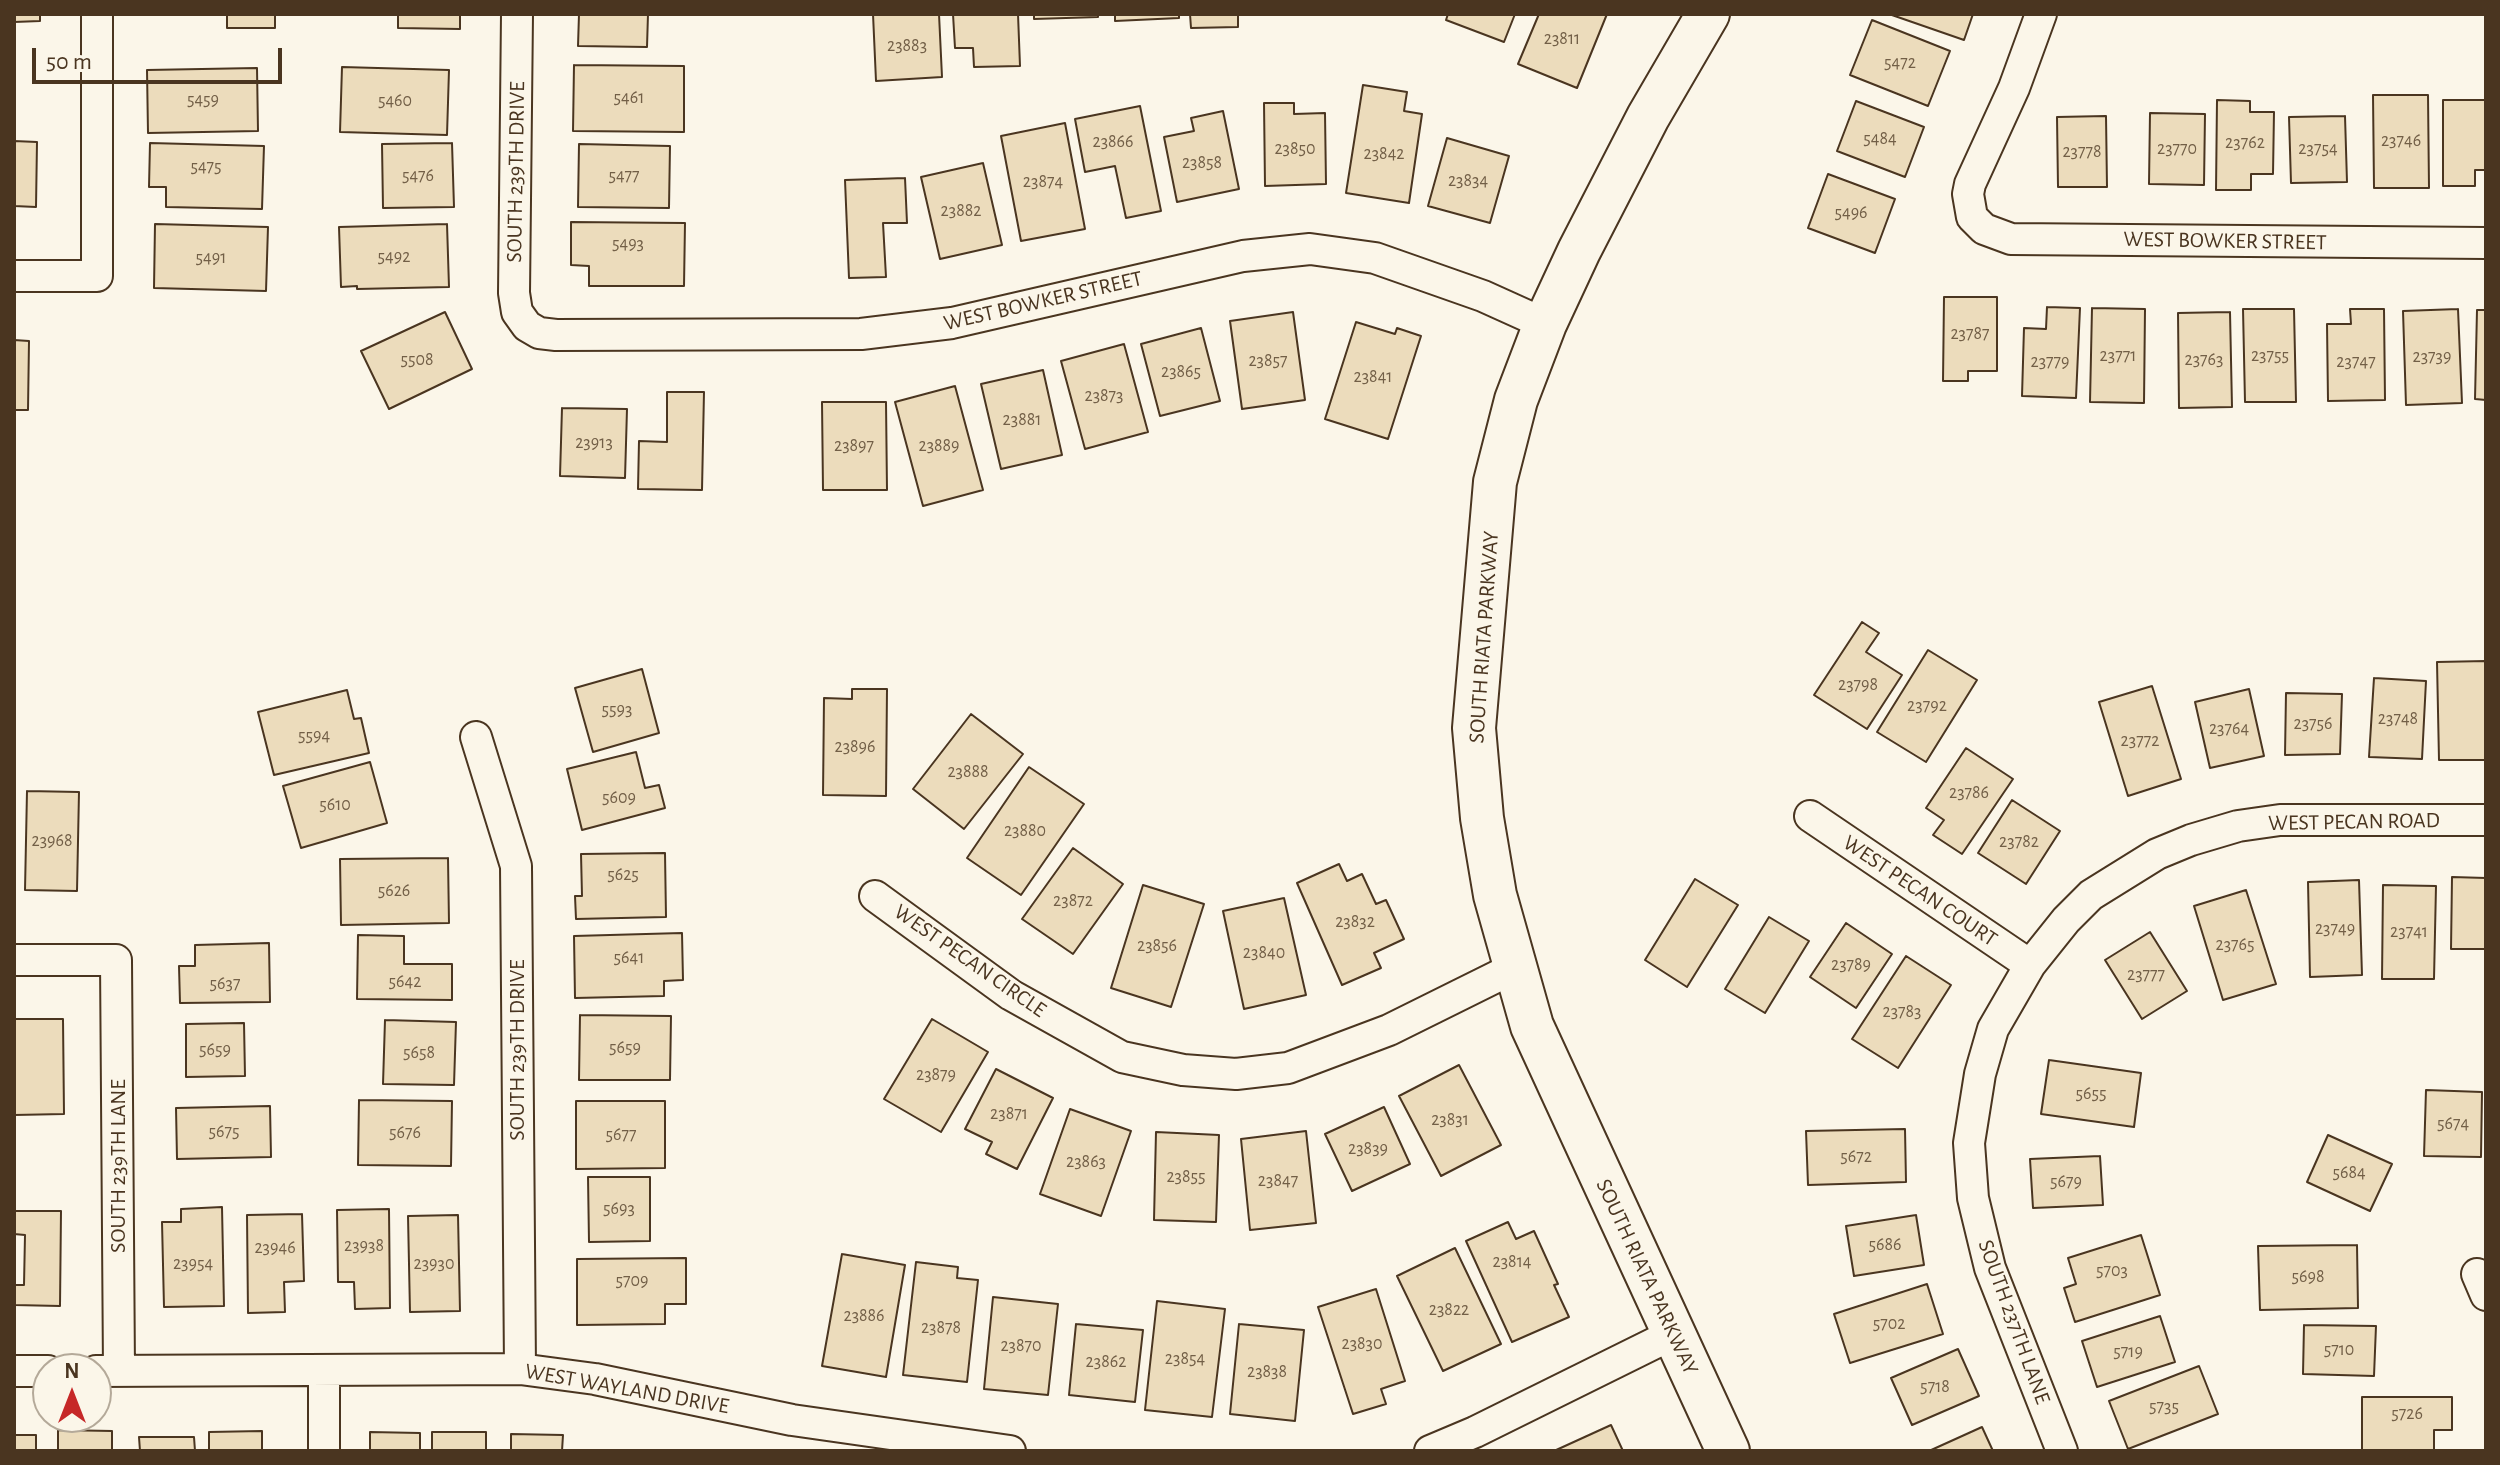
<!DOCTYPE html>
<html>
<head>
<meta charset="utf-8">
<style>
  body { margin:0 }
  #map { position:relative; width:2500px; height:1465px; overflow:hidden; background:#fbf6e9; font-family:"Alegreya Sans",sans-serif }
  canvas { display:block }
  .frame { position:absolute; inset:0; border:16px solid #4a3520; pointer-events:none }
  .north { position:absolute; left:32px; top:1353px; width:80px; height:80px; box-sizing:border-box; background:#fbf6e9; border:2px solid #b4a999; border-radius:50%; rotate:0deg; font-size:22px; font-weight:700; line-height:32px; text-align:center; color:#4a3520 }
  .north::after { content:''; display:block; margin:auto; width:28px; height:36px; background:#c62828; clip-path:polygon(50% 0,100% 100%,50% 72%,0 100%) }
  .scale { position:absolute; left:32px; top:48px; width:250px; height:36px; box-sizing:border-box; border:4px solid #4a3520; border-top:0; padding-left:10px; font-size:24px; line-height:28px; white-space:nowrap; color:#4a3520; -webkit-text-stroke:6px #fbf6e9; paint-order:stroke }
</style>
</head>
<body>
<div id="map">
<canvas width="2500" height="1465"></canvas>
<div class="frame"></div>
<div class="north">N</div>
<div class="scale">50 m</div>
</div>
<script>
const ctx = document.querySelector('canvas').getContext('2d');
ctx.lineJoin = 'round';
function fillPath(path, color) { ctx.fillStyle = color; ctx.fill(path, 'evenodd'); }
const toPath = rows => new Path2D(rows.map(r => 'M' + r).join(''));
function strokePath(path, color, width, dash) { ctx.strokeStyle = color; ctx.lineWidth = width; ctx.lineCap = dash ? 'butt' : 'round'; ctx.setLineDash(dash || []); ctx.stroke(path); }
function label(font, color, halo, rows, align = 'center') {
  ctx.font = font + ' "Alegreya Sans",sans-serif'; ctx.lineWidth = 6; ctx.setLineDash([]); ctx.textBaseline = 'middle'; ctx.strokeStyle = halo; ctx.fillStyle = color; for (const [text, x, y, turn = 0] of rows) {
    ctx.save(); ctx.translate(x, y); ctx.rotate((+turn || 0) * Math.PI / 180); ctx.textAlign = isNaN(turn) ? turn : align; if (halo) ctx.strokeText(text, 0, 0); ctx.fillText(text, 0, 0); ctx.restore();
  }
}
const building = toPath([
  [14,14,40,14,40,21,14,22,14,14],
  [227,14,275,14,275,28,227,28,227,14],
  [398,14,460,14,460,29,398,28,398,14],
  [579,14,648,14,647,47,578,46,579,14],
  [873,14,939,14,942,77,876,81,873,14],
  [953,14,1018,14,1020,66,974,67,973,48,955,48,953,14],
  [1034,14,1098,14,1098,17,1034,19,1034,14],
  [1115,14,1179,14,1179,18,1115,21,1115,14],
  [1190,14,1238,14,1238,27,1191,28,1190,14],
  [1448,14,1515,14,1504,42,1446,20,1448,14],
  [1539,14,1607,14,1577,88,1518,64,1539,14],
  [1889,14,1973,14,1964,40,1889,14],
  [1872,20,1950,51,1928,106,1850,75,1872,20],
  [574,65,684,66,684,132,573,131,574,65],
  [342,67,449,70,447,135,340,132,342,67],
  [257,68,258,131,148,133,147,70,257,68],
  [1363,85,1407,92,1404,111,1422,114,1409,203,1346,193,1363,85],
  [2373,95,2428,95,2429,188,2374,188,2373,95],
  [2217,100,2250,101,2250,112,2274,112,2273,174,2251,174,2251,190,2216,190,2217,100],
  [2443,100,2486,100,2486,170,2475,170,2475,186,2443,186,2443,100],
  [1856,101,1924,127,1905,177,1837,151,1856,101],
  [1264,103,1294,103,1294,114,1325,113,1326,184,1265,186,1264,103],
  [1140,106,1161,211,1126,218,1115,166,1085,172,1075,119,1140,106],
  [1223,111,1239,189,1177,202,1164,137,1194,131,1191,118,1223,111],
  [2150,113,2205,114,2204,185,2149,184,2150,113],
  [2106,116,2107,187,2058,187,2057,117,2106,116],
  [2345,116,2347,182,2291,183,2289,117,2345,116],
  [1065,123,1085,229,1021,241,1001,136,1065,123],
  [1447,138,1509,156,1490,223,1428,206,1447,138],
  [14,141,37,142,36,207,14,206,14,141],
  [150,143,264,146,262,209,166,207,166,187,149,187,150,143],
  [452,143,454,207,383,208,382,144,452,143],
  [579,144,670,146,669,208,578,207,579,144],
  [983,163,1002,245,940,259,921,177,983,163],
  [1828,174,1895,199,1875,253,1808,228,1828,174],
  [905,178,907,223,883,223,886,277,849,278,845,180,905,178],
  [571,222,685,223,684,286,589,286,589,266,571,265,571,222],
  [155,224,268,227,266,291,154,288,155,224],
  [447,224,449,287,357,289,357,286,341,287,339,227,447,224],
  [1944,297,1997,297,1997,371,1968,371,1968,381,1943,381,1944,297],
  [2047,307,2080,308,2076,398,2022,396,2024,328,2046,329,2047,307],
  [2092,308,2145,309,2144,403,2090,402,2092,308],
  [2243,309,2294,309,2296,402,2245,402,2243,309],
  [2350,309,2384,309,2385,400,2328,401,2327,324,2351,324,2350,309],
  [2458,309,2462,403,2406,405,2403,311,2458,309],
  [2477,310,2486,310,2486,400,2475,399,2477,310],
  [445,312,472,369,389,409,361,351,445,312],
  [1293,312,1305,400,1242,409,1230,321,1293,312],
  [2230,312,2232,407,2179,408,2178,313,2230,312],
  [1356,322,1395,334,1397,328,1421,336,1388,439,1325,419,1356,322],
  [1201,328,1220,401,1160,416,1141,344,1201,328],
  [14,340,29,341,28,410,14,410,14,340],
  [1124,344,1148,432,1085,449,1061,361,1124,344],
  [1043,370,1062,455,1001,469,981,384,1043,370],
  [955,386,983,490,923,506,895,402,955,386],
  [667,392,704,392,702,490,638,489,639,441,667,442,667,392],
  [822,402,886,402,887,490,823,490,822,402],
  [562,408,627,409,625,478,560,476,562,408],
  [1862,622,1879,633,1866,652,1902,675,1867,729,1814,695,1862,622],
  [1928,650,1977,680,1926,762,1877,732,1928,650],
  [2486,661,2486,760,2439,760,2437,662,2486,661],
  [642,669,659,733,593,752,575,688,642,669],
  [2374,678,2426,681,2422,759,2369,757,2374,678],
  [2152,686,2181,779,2128,796,2099,702,2152,686],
  [852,689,887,689,886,796,823,795,824,698,852,699,852,689],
  [2249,689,2264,756,2210,768,2195,702,2249,689],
  [347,690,354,719,361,718,369,753,274,775,258,712,347,690],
  [2286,693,2342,694,2340,754,2285,755,2286,693],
  [971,714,1023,754,964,829,913,789,971,714],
  [1966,748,2013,779,1962,854,1933,835,1944,820,1926,808,1966,748],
  [636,752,645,788,659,785,665,808,582,830,567,769,636,752],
  [370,762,387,823,301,848,283,786,370,762],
  [1029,767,1084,804,1021,895,967,858,1029,767],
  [27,791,79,792,77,891,25,890,27,791],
  [2012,800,2060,831,2026,884,1978,853,2012,800],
  [1073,848,1123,884,1073,954,1022,919,1073,848],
  [665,853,666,917,576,919,575,896,582,896,581,854,665,853],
  [448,858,449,923,341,925,340,859,448,858],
  [1339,864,1347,881,1362,874,1376,904,1386,900,1404,939,1374,953,1381,968,1342,985,1297,883,1339,864],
  [2452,877,2486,878,2486,949,2451,949,2452,877],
  [1695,879,1738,905,1687,987,1645,960,1695,879],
  [2359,880,2362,975,2310,977,2308,882,2359,880],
  [1143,885,1204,904,1171,1007,1111,988,1143,885],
  [2383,885,2436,886,2434,979,2382,979,2383,885],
  [2246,890,2276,984,2223,1000,2194,906,2246,890],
  [1284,898,1306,995,1244,1009,1223,911,1284,898],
  [1769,917,1809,941,1765,1013,1725,989,1769,917],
  [1846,923,1892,954,1856,1008,1810,977,1846,923],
  [2150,932,2187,991,2142,1019,2105,960,2150,932],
  [682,933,683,980,664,981,664,996,575,998,574,936,682,933],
  [358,935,404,936,404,964,452,964,452,1000,357,999,358,935],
  [269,943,270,1002,180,1003,179,966,195,966,195,945,269,943],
  [1906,956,1951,985,1898,1068,1852,1039,1906,956],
  [580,1015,671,1016,670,1080,579,1080,580,1015],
  [14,1019,63,1019,64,1114,14,1115,14,1019],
  [932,1019,988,1052,941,1132,884,1099,932,1019],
  [385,1020,456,1022,454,1085,383,1084,385,1020],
  [244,1023,245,1076,186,1077,186,1024,244,1023],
  [2049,1060,2141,1073,2134,1127,2041,1114,2049,1060],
  [1459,1065,1501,1145,1441,1176,1399,1096,1459,1065],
  [996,1069,1053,1098,1017,1169,986,1154,992,1142,965,1129,996,1069],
  [2426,1090,2482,1092,2481,1157,2424,1156,2426,1090],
  [359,1100,452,1101,451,1166,358,1165,359,1100],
  [576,1101,665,1101,665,1168,576,1169,576,1101],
  [270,1106,271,1157,177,1159,176,1108,270,1106],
  [1384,1107,1410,1164,1352,1191,1325,1134,1384,1107],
  [1070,1109,1131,1131,1101,1216,1040,1194,1070,1109],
  [1905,1129,1906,1182,1808,1185,1806,1131,1905,1129],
  [1306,1131,1316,1223,1250,1230,1241,1139,1306,1131],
  [1156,1132,1219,1135,1216,1222,1154,1220,1156,1132],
  [2328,1135,2392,1164,2370,1211,2307,1182,2328,1135],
  [2100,1156,2103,1205,2033,1208,2030,1159,2100,1156],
  [588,1177,650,1177,650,1241,589,1242,588,1177],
  [222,1207,224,1306,164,1307,162,1222,181,1222,181,1209,222,1207],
  [389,1209,390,1308,355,1309,354,1282,338,1282,337,1210,389,1209],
  [14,1211,61,1211,60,1306,14,1305,14,1285,24,1285,25,1235,14,1234,14,1211],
  [302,1214,304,1281,284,1282,285,1312,248,1313,247,1215,302,1214],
  [458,1215,460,1311,410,1312,408,1216,458,1215],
  [1916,1215,1924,1265,1854,1276,1846,1226,1916,1215],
  [1508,1222,1516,1239,1534,1231,1558,1284,1554,1285,1569,1317,1512,1342,1466,1241,1508,1222],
  [2141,1235,2160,1295,2075,1322,2064,1288,2076,1284,2068,1258,2141,1235],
  [2357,1245,2358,1308,2260,1310,2258,1246,2357,1245],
  [1455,1248,1501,1344,1443,1371,1397,1276,1455,1248],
  [842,1254,905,1265,886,1377,822,1366,842,1254],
  [686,1258,686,1304,665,1304,665,1324,577,1325,577,1259,686,1258],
  [916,1262,958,1267,957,1278,978,1280,967,1382,903,1375,916,1262],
  [1927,1284,1943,1334,1850,1363,1834,1314,1927,1284],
  [1376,1289,1405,1381,1381,1389,1386,1404,1353,1414,1318,1307,1376,1289],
  [993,1297,1058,1304,1048,1395,984,1389,993,1297],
  [1157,1301,1225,1309,1212,1417,1145,1410,1157,1301],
  [2160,1316,2175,1362,2097,1387,2082,1341,2160,1316],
  [1076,1324,1143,1330,1135,1402,1069,1395,1076,1324],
  [1239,1324,1304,1330,1295,1421,1230,1414,1239,1324],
  [2304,1325,2376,1326,2374,1376,2303,1374,2304,1325],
  [1958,1349,1979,1396,1912,1425,1891,1378,1958,1349],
  [2199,1366,2218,1414,2128,1449,2109,1401,2199,1366],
  [2362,1397,2452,1397,2452,1430,2434,1430,2434,1451,2362,1451,2362,1397],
  [1611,1425,1623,1451,1554,1451,1611,1425],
  [1982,1427,1993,1451,1929,1451,1982,1427],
  [58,1430,112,1431,112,1451,58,1451,58,1430],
  [262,1431,262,1451,209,1451,209,1432,262,1431],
  [370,1432,420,1433,420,1451,370,1451,370,1432],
  [432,1432,486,1432,486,1451,432,1451,432,1432],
  [511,1434,563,1435,562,1451,511,1451,511,1434],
  [14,1435,36,1435,36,1451,14,1451,14,1435],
  [139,1437,194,1437,195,1451,140,1451,139,1437]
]);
const street = toPath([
  [517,14,514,293,517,312,527,326,539,333,556,335,861,334,952,323,1243,256,1310,249,1375,258,1483,296,1545,324],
  [2041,14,2014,88,1970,184,1968,194,1972,217,1984,229,2011,239,2486,243],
  [14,276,97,276,97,14],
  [476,737,516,866,520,1369],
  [1810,816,2030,965],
  [875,896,1011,995,1122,1057,1183,1070,1236,1074,1288,1068,1389,1030,1514,968],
  [14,960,116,960,119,1371],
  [2477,1274,2486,1295],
  [14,1371,48,1371],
  [96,1371,520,1369,595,1379,792,1420,1010,1451],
  [324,1451,324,1371],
  [1430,1451,1475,1432,1673,1334],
  [2062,1451,1990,1268,1973,1198,1969,1143,1980,1074,1993,1029,2030,965,2066,920,2091,895,2157,854,2191,840,2238,826,2280,820,2486,820]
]);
const secondary = toPath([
  [1708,14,1648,117,1579,251,1545,324,1516,400,1495,482,1474,728,1482,818,1495,895,1532,1026,1728,1451]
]);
const numberNames = [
  ["23811",1562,39],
  ["23883",907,46],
  ["5472",1900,63],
  ["5461",629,98],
  ["5459",203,100],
  ["5460",395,101],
  ["5484",1880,139],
  ["23746",2401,141],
  ["23866",1113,142],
  ["23762",2245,143],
  ["23850",1295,149],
  ["23770",2177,149],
  ["23754",2318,149],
  ["23778",2082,152],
  ["23842",1384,154],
  ["23858",1202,163],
  ["5475",206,167],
  ["5476",418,176],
  ["5477",624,176],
  ["23834",1468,181],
  ["23874",1043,182],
  ["23882",961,211],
  ["5496",1851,213],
  ["5493",628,244],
  ["5492",394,257],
  ["5491",211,258],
  ["23787",1970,334],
  ["23771",2118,356],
  ["23755",2270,356],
  ["23739",2432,357],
  ["5508",417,360],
  ["23763",2204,360],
  ["23857",1268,361],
  ["23779",2050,362],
  ["23747",2356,362],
  ["23865",1181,372],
  ["23841",1373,377],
  ["23873",1104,396],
  ["23881",1022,420],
  ["23913",594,443],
  ["23897",854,446],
  ["23889",939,446],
  ["23798",1858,685],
  ["23792",1927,706],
  ["5593",617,710],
  ["23748",2398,719],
  ["23756",2313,724],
  ["23764",2229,729],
  ["5594",314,736],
  ["23772",2140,741],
  ["23896",855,747],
  ["23888",968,772],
  ["23786",1969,793],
  ["5609",619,798],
  ["5610",335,805],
  ["23880",1025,831],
  ["23968",52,841],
  ["23782",2019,842],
  ["5625",623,875],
  ["5626",394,891],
  ["23872",1073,901],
  ["23832",1355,922],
  ["23749",2335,929],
  ["23741",2409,932],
  ["23765",2235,945],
  ["23856",1157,946],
  ["23840",1264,953],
  ["5641",629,958],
  ["23789",1851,965],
  ["23777",2146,975],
  ["5642",405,982],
  ["5637",225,984],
  ["23783",1902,1012],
  ["5659",625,1048],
  ["5659",215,1050],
  ["5658",419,1053],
  ["23879",936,1075],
  ["5655",2091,1094],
  ["23871",1009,1114],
  ["23831",1450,1120],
  ["5674",2453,1124],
  ["5675",224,1132],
  ["5676",405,1133],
  ["5677",621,1135],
  ["23839",1368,1149],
  ["5672",1856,1157],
  ["23863",1086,1162],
  ["5684",2349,1173],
  ["23855",1186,1177],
  ["23847",1278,1181],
  ["5679",2066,1182],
  ["5693",619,1209],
  ["5686",1885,1245],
  ["23938",364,1246],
  ["23946",275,1248],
  ["23814",1512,1262],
  ["23954",193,1264],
  ["23930",434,1264],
  ["5703",2112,1271],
  ["5698",2308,1277],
  ["5709",632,1281],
  ["23822",1449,1310],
  ["23886",864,1316],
  ["5702",1889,1324],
  ["23878",941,1328],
  ["23830",1362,1344],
  ["23870",1021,1346],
  ["5710",2339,1350],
  ["5719",2128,1352],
  ["23854",1185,1359],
  ["23862",1106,1362],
  ["23838",1267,1372],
  ["5718",1935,1387],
  ["5735",2164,1407],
  ["5726",2407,1414]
];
const streetNames = [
  ["SOUTH 239TH DRIVE",516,172,-89],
  ["WEST BOWKER STREET",2225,241,1],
  ["WEST BOWKER STREET",1043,301,-13],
  ["SOUTH RIATA PARKWAY",1484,637,-86],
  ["WEST PECAN ROAD",2354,822,-1],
  ["WEST PECAN COURT",1920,891,34],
  ["WEST PECAN CIRCLE",970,961,35],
  ["SOUTH 239TH DRIVE",517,1050,-90],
  ["SOUTH 239TH LANE",118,1166,-90],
  ["SOUTH RIATA PARKWAY",1647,1277,65],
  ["SOUTH 237TH LANE",2014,1322,70],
  ["WEST WAYLAND DRIVE",627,1389,10]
];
fillPath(building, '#ecdcbc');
strokePath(building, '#4a3520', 2);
strokePath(street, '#4a3520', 34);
strokePath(secondary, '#4a3520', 46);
strokePath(street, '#fbf6e9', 30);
strokePath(secondary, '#fbf6e9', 42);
label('18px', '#725f47', null, numberNames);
label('22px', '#4a3520', '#fbf6e9', streetNames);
</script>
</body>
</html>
